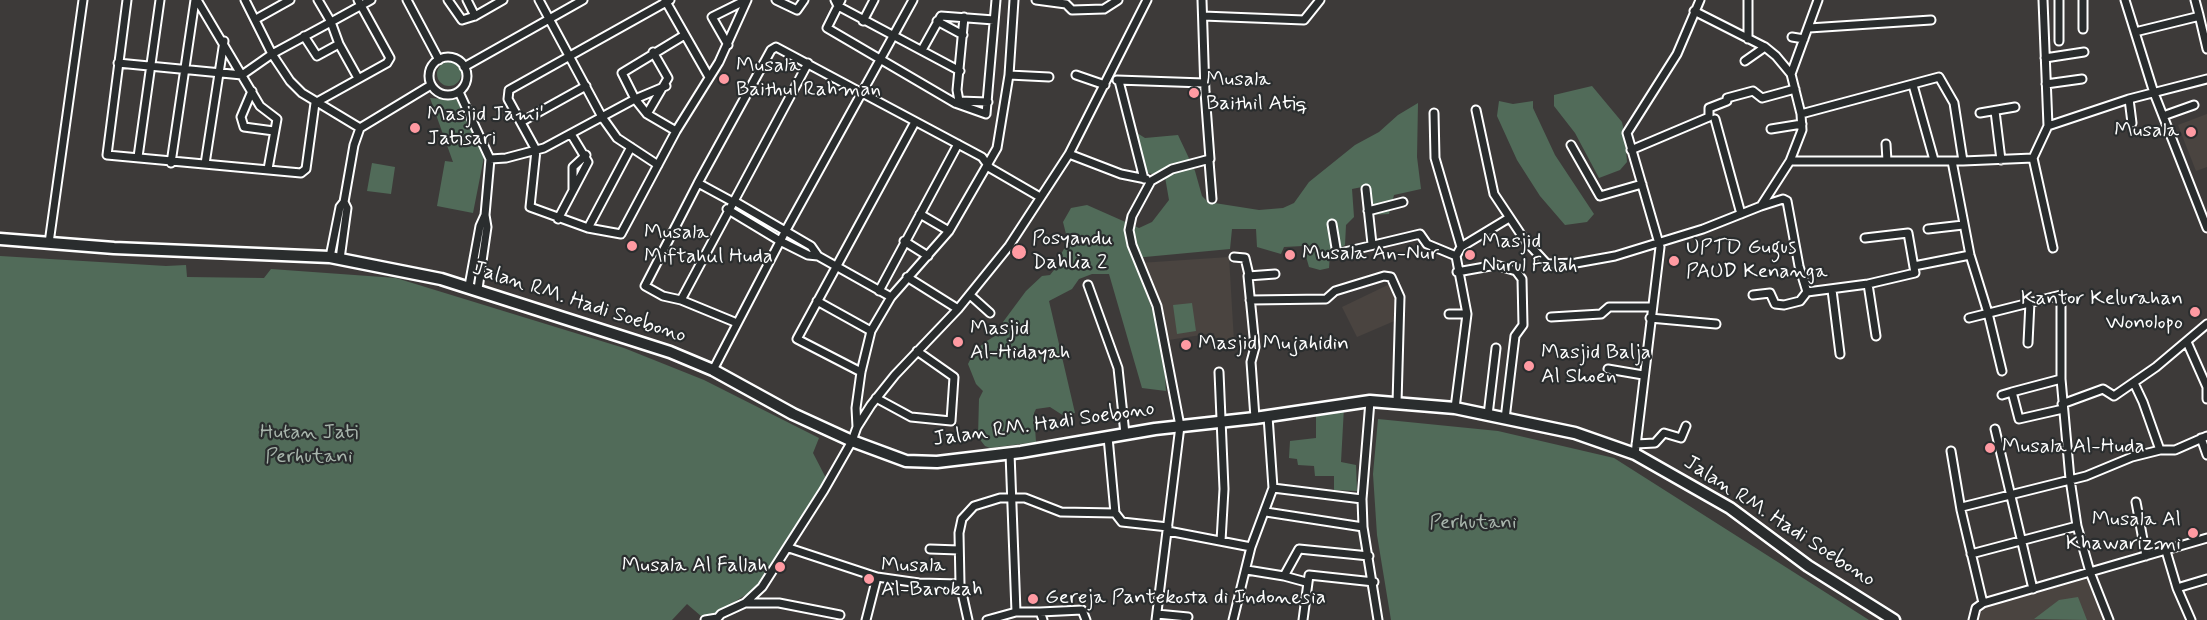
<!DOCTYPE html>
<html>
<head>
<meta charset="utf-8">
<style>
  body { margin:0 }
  canvas { display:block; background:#3d3a39 }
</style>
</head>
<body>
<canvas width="2207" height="620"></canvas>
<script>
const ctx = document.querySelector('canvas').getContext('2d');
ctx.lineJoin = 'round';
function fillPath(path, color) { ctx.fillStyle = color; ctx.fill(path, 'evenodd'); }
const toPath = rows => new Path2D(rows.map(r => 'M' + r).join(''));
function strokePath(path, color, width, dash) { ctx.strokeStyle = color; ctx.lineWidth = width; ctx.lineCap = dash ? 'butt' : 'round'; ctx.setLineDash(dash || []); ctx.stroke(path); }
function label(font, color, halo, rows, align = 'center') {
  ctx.font = font + ' Mynerve,sans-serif'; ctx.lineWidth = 4.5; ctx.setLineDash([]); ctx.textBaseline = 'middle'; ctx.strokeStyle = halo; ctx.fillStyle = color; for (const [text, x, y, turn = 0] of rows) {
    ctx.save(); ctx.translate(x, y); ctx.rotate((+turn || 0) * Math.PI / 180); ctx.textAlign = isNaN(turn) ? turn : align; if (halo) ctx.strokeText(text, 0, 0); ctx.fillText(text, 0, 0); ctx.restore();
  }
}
const built = toPath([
  [2207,114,2207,167,2196,171,2178,125],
  [1229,257,1234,342,1216,344,1214,333,1162,341,1158,305,1140,263],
  [1392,283,1396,288,1399,319,1357,337,1342,307],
  [2088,572,2107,620,1977,620,1979,606]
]);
const green = toPath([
  '437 74a12 12 0 1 1 24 0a12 12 0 1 1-24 0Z',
  [1592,86,1622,122,1625,137,1627,162,1620,170,1599,178,1575,133,1554,106,1554,95],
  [430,98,458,100,484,157,473,213,437,206,445,161,453,162],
  [1499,101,1513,104,1533,101,1533,108,1555,155,1594,214,1587,222,1565,225,1540,196,1517,160,1497,116],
  [1418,103,1417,157,1421,189,1394,195,1389,214,1370,215,1367,186,1352,189,1354,217,1346,225,1345,245,1330,254,1329,268,1320,270,1309,267,1303,246,1284,247,1281,254,1257,247,1256,229,1232,229,1230,249,1134,258,1154,315,1164,361,1166,391,1142,388,1109,274,1092,274,1079,279,1072,289,1049,301,1075,413,1064,416,1050,407,1036,409,1034,413,1036,442,990,448,985,446,978,437,979,399,983,391,976,384,968,364,974,352,985,342,1002,332,1003,322,1026,291,1042,276,1050,275,1058,265,1057,261,1068,242,1063,222,1071,208,1087,205,1139,228,1152,222,1169,200,1165,177,1148,173,1146,168,1137,133,1145,138,1178,135,1195,171,1202,196,1208,202,1259,210,1283,208,1294,203,1309,182,1355,145,1379,132,1398,115],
  [372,163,395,167,391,194,367,191],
  [0,256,166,266,186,265,187,277,264,278,271,269,396,278,624,348,704,380,819,438,813,453,828,482,762,585,711,616,701,616,687,604,672,620,0,620],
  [1192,303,1196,331,1177,334,1173,305],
  [1344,407,1341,462,1356,465,1357,491,1334,490,1334,476,1315,476,1314,466,1298,465,1297,459,1289,458,1290,441,1316,438,1316,412],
  [1378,419,1498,431,1614,458,1869,620,1391,620,1377,535,1373,474],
  [2078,597,2087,620,2034,619,2059,600]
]);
const street = toPath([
  [127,0,107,155,301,173,306,169,315,103,387,63,390,58,358,0],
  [197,0,260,106,277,119,268,169],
  [245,0,272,54,331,22,339,44,358,78],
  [318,0,331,22,371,0],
  [407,0,439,60],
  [448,0,462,20,475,16,503,0],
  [467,0,475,16],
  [539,0,602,117,617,138,658,165],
  [665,0,709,77],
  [670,0,509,90,508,99,536,150,530,207,588,228,621,234,676,131,719,62,747,0],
  [776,0,797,10,804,0],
  [835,0,838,6,841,0],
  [1036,0,1066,4,1072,10,1104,9,1118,0],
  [2043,0,2048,126,2033,158,2053,248],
  [2083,0,2083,29],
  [2125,0,2154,93,2207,228],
  [1694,11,1765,47,1776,56,1791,74],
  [2199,15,2207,49],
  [1203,16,1304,20,1320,0],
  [256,19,290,0],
  [863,21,874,0],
  [937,21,963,35],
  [1809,28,1931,20],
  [2135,32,2196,17,2199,15,2195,0],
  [304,36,317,56,339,44],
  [1792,37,1804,39],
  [1748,39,1748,0],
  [2059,41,2059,0],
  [728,45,712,17,746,0],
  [922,50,941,16,994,20],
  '429 76a19 19 0 1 1 38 0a19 19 0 1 1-38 0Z',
  [2045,58,2084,52],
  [1745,61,1765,47],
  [118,63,242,75],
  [464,67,583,0],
  [960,71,838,6,827,28,955,103,986,114,996,0],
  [242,75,272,54,290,81,302,93,360,128],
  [1009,75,1049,77],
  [1076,75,1105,85],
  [1117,80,1204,83],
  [1119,81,1144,179],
  [2046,84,2082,79],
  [1913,85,1934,160],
  [666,86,635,99,622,73,683,36],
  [252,91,241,117,244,127,274,131],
  [459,92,490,159,485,215,487,227,478,289],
  [2129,99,2132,123],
  [959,101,988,102],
  [955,103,959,101,957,90,964,17],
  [1476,110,1494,194,1524,239,1547,264,1576,263,1615,256,1703,229,1761,206,1790,161,1802,130,1801,114,1791,74,1818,0],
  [1995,111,2001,160],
  [1434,113,1435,158,1461,247],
  [1980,113,2015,107],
  [647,114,668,78,653,52],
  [1801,114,1939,77,1954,103,1963,161],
  [2163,116,2194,105],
  [1715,119,1741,214],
  [521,122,586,86],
  [2048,126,2129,99,2207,79],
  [1771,129,1802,124],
  [1886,144,1887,161],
  [1571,145,1600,196,1642,184],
  [1631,150,1709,117,1709,108,1727,101,1727,98,1753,91,1762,98,1795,89],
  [1069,154,1121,174,1146,179],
  [138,157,160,0],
  [490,159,506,158,544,148,635,99,647,114,676,131],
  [1209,161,1212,199],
  [1790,161,1963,161,2033,158],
  [1952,161,1970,255,1988,313,2002,371],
  [171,163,195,0],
  [205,164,224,41],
  [698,183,771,50,776,47,982,157,990,168,1040,197],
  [573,189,573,167,586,155],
  [1366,189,1372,244],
  [734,201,811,246,818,256],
  [733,202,698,183,645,286,663,296,681,300,737,323],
  [1761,206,1783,199,1787,201,1799,266,1807,292,1868,284,1915,273,1908,233,1865,238],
  [727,209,780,241,808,255,818,256,891,297],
  [1368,211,1403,202],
  [920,214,949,231],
  [558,219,588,162,571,134],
  [1332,224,1337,254],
  [588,228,631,147],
  [1928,229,1963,225],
  [904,241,928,256],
  [49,243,83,0],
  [1332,255,1420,234,1427,244,1456,256],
  [330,257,340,207,344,202],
  [1234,257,1245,258,1249,275],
  [340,259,347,208,344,202,354,145,360,128,431,85],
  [1914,266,1970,255],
  [1457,272,1496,265,1516,271,1522,279,1523,325,1515,336,1505,419],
  [907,277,958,309],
  [1868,284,1876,336],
  [1088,285,1118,368,1125,434],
  [469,286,480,226,485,215],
  [1832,290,1840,354],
  [879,291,958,144],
  [970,295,990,313],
  [1753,295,1770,293,1775,304,1784,305,1800,301,1807,292],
  [681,300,808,63],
  [1250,300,1326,299,1335,291,1384,276,1391,277,1400,297,1397,403],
  [817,301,871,331],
  [1449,314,1467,314],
  [1551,317,1601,314,1609,307,1652,307],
  [1650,318,1716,324],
  [1969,318,2061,295,2061,379,2070,479,2077,526,2090,572,2109,620],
  [2187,342,2207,387,2207,399],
  [2028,343,2030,302],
  [1608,369,1643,375],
  [713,370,786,230,913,0],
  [861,372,797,339,915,122],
  [1219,372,1224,489,1221,541],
  [2061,379,2012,392,2019,419,2063,409],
  [2134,383,2143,402,2160,450],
  [2002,395,2012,392],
  [876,398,911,417,951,421,954,377,917,351],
  [1370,401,1362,499,1363,527,1378,620],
  [2062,404,2103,389,2114,396,2156,367,2207,324],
  [1455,408,1467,314,1456,256,1461,247,1509,218],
  [1488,415,1496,348],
  [1255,418,1251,362,1255,347,1248,276,1275,274],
  [857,427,856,408,861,372,871,331,891,297,949,231,997,148,1009,75,1014,0],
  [1995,429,2033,589],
  [1108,437,1115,513],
  [2201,438,2207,455],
  [1636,444,1655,443,1664,433,1681,438,1686,426],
  [1951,451,1961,510,1983,603],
  [1635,454,1660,247,1627,133,1677,54,1700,0],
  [1273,488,1362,499],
  [2136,502,2146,556],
  [1962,507,2086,476,2132,457,2160,450,2175,450,2207,436],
  [1266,512,1363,527],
  [1168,531,1251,547],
  [789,548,877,577,919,583,960,584],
  [930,549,959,550],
  [2166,551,2177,588],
  [1971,554,2077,526],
  [1247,570,1284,576,1299,549,1369,556],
  [1284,576,1306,582],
  [745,603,779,603,840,615],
  [1016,612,1040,612,1043,620],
  [1040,612,1082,610,1086,620],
  [1157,614,1188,617],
  [705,620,717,618],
  [716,620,721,614,745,603,762,587,824,490,852,441,857,427,871,405,895,375,958,309,1009,246,1069,154,1147,0],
  [866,620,877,577],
  [968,620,960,584,959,533,962,519,974,506,1000,498,1025,498,1061,512,1115,513,1122,522,1168,527],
  [987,620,1016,612,1010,453],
  [1156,620,1180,426,1157,306,1132,245,1129,230,1132,216,1151,181,1172,169,1210,159,1205,92,1202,0],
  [1233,620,1251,547,1273,488,1268,416],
  [1303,620,1309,575,1374,582],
  [1973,620,1976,608,1983,603,2207,538],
  [2191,620,2177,588,2207,579]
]);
const primary = toPath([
  [0,239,114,248,330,257,441,279,670,352,713,370,793,414,852,441,906,461,937,462,1021,452,1155,429,1255,418,1370,401,1455,408,1575,433,1635,454,1730,508,1808,566,1894,620]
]);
const markers = [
  [724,79,6,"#ff9aa2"],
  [1194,93,6,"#ff9aa2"],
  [415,128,6,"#ff9aa2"],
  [2191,132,6,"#ff9aa2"],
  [632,246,6,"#ff9aa2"],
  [1019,252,8,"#ff9aa2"],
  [1290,255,6,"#ff9aa2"],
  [1470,255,6,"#ff9aa2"],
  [1674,261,6,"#ff9aa2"],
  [2195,312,6,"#ff9aa2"],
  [958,342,6,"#ff9aa2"],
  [1186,345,6,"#ff9aa2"],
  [1529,366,6,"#ff9aa2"],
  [1990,448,6,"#ff9aa2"],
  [2193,533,6,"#ff9aa2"],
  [780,567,6,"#ff9aa2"],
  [869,579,6,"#ff9aa2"],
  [1033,599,6,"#ff9aa2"]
];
const poiNames = [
  ["Musala",736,67],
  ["Baithul Rahman",736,91],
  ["Musala",1206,81],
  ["Baithil Atiq",1206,105],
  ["Masjid Jami'",427,116],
  ["Jatisari",427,140],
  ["Musala",2179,132,"right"],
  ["Musala",644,234],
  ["Miftahul Huda",644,258],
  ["Posyandu",1032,240],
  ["Dahlia 2",1032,264],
  ["Masjid",1482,243],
  ["Nurul Falah",1482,267],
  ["UPTD Gugus",1686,249],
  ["PAUD Kenanga",1686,273],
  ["Musala An-Nur",1302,255],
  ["Kantor Kelurahan",2183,300,"right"],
  ["Wonolopo",2183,324,"right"],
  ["Masjid",970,330],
  ["Al-Hidayah",970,354],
  ["Masjid Mujahidin",1198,345],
  ["Masjid Balja",1541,354],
  ["Al Shoen",1541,378],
  ["Musala Al-Huda",2002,448],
  ["Musala Al",2181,521,"right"],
  ["Khawarizmi",2181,545,"right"],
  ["Musala Al Fallah",768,567,"right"],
  ["Musala",881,567],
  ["Al-Barokah",881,591],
  ["Gereja Pantekosta di Indonesia",1045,599]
];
const streetNames = [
  ["Jalan RM. Hadi Soebono",579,303,18],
  ["Jalan RM. Hadi Soebono",1044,425,-8],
  ["Jalan RM. Hadi Soebono",1779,522,33]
];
const parkNames = [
  ["Hutan Jati",309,434],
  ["Perhutani",309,458],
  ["Perhutani",1473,524]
];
fillPath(built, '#4a4440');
fillPath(green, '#516b59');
strokePath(street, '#fff', 11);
strokePath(primary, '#fff', 15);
strokePath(street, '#2a2d2e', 7);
strokePath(primary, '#2a2d2e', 10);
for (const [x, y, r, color] of markers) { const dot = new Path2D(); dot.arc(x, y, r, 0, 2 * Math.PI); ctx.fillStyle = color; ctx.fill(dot); strokePath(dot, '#2a2d2e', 2); }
label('21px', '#fff', '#2a2d2e', poiNames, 'left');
label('21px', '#fff', '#2a2d2e', streetNames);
label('21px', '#a8b5ac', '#2a2d2e', parkNames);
</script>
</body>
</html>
